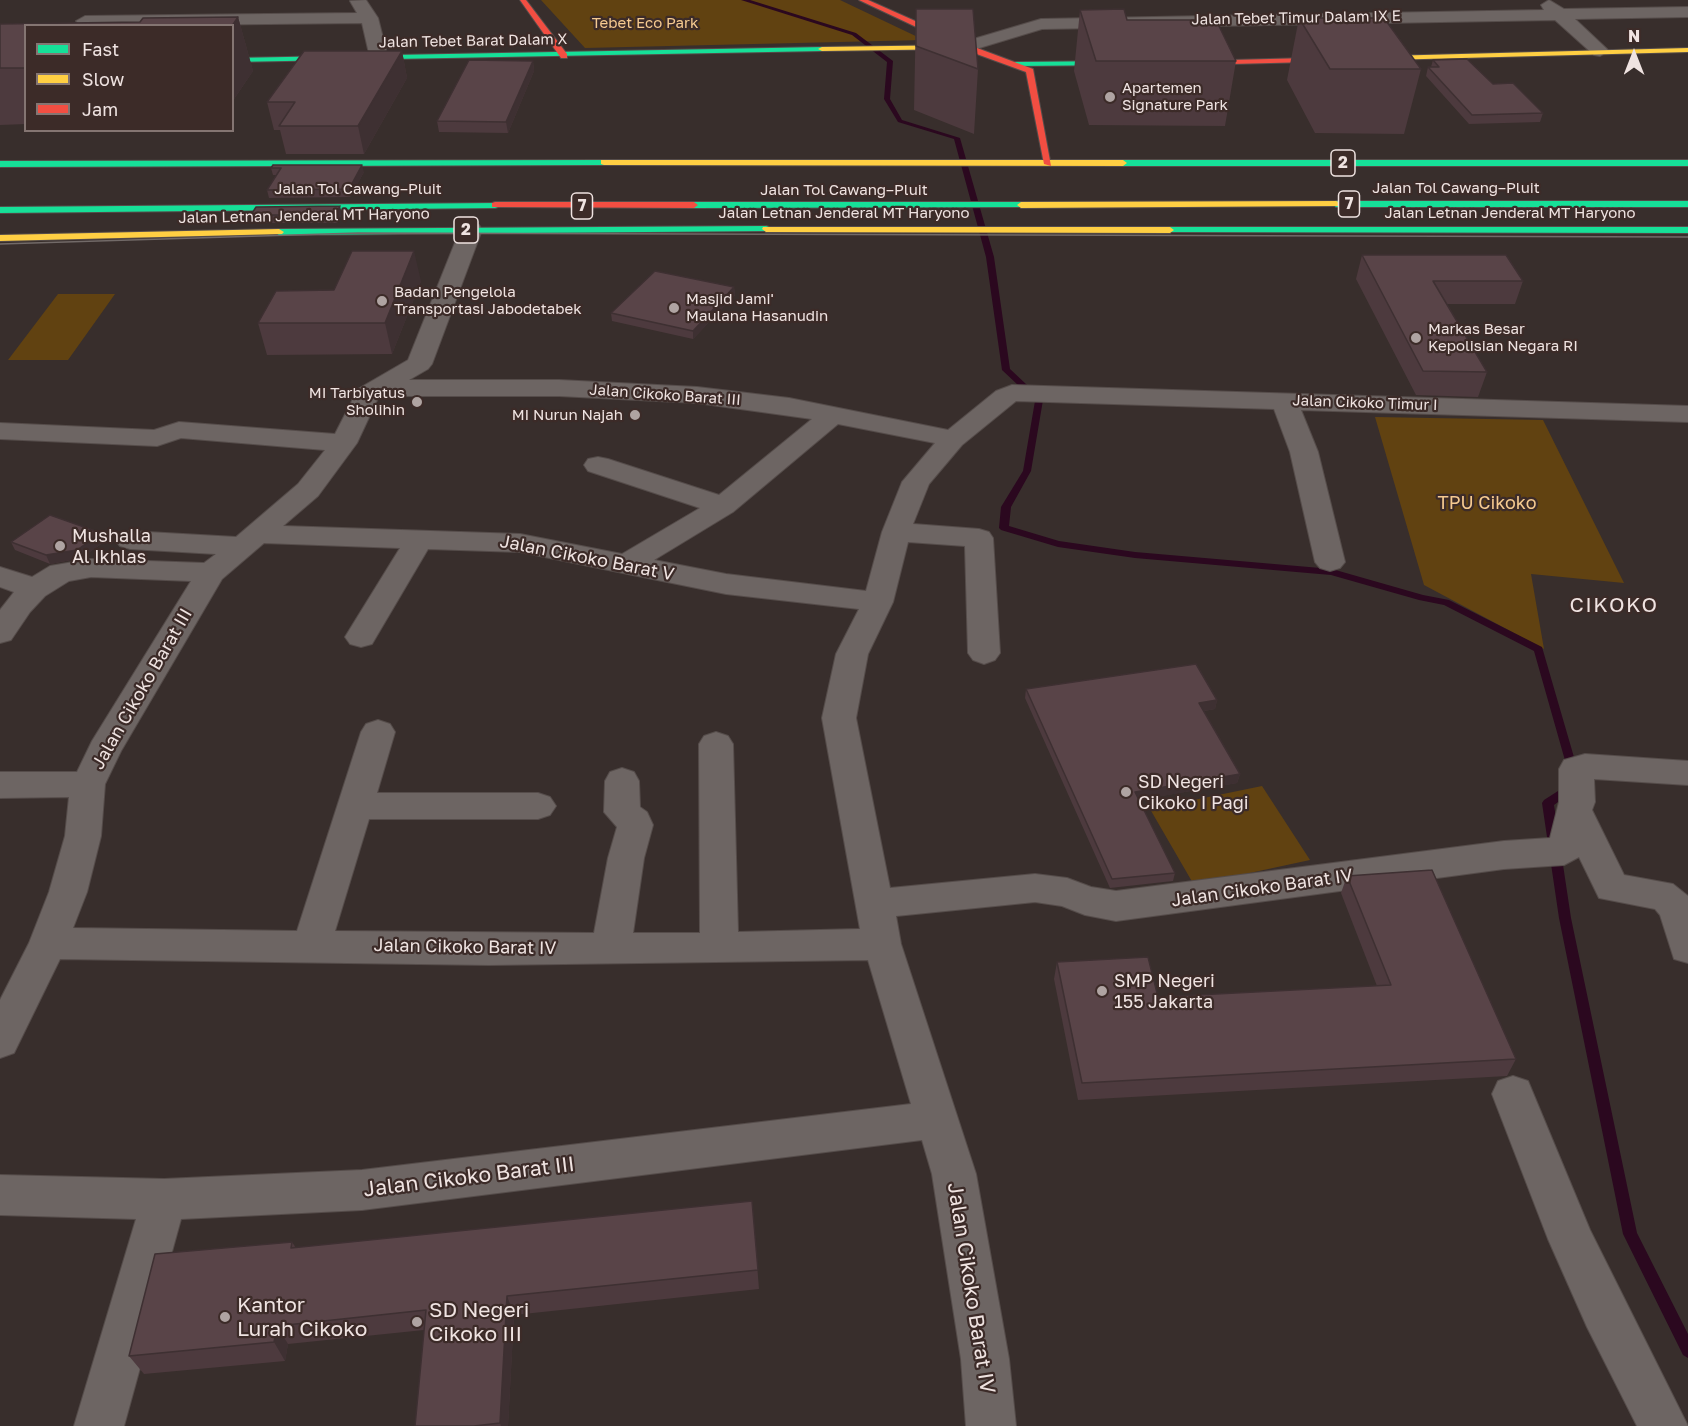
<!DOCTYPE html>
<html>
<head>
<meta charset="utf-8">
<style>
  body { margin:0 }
  #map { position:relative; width:1688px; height:1426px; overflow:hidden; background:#382e2c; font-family:"Golos Text",sans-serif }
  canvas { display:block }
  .legend { position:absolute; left:24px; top:24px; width:210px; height:108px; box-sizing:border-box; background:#3c2b28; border:2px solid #847572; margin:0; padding:8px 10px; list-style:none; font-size:18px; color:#efe3e1 }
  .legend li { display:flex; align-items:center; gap:12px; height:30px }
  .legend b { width:30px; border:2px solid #847572 }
  .north { position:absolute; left:1604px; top:24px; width:60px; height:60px; -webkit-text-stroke:4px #3c2b28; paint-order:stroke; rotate:0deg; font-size:16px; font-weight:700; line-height:24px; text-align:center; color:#efe3e1 }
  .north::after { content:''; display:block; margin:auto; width:21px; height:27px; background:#efe3e1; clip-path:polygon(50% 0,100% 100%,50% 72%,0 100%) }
</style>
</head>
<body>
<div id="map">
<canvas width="1688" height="1426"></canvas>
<ul class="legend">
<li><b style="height:8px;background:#16e098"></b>Fast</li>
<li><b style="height:8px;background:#ffcf43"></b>Slow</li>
<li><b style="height:8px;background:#f24e42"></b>Jam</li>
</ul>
<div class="north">N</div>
</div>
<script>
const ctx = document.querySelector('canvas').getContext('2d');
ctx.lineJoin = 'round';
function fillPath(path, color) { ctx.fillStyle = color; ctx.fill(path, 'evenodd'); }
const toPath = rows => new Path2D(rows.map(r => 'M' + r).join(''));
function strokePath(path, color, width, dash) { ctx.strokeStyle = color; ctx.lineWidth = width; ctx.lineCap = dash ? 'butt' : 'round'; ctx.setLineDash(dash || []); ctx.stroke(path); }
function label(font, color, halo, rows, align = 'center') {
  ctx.font = font + ' "Golos Text",sans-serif'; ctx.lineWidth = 4.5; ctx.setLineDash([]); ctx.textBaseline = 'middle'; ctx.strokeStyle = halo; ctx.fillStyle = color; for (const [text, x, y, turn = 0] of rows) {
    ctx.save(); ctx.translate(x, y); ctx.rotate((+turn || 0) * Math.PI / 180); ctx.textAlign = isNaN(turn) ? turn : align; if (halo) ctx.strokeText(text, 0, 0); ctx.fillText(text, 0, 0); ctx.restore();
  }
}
const green = toPath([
  [541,0,840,0,924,40,585,48],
  [58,294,115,294,68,360,8,360],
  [1375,417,1543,420,1624,583,1531,574,1544,649,1424,585],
  [1262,786,1310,860,1194,885,1150,809]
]);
const stream = toPath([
  [741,0,750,0,856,33,893,61,890,99,902,120,960,138,994,257,1010,369,1043,400,1031,471,1011,507,1009,526,1059,541,1135,552,1332,569,1423,595,1449,600,1542,647,1578,771,1577,774,1569,774,1568,771,1534,651,1444,605,1419,600,1331,575,1135,558,1058,547,1001,530,999,528,1001,507,1023,471,1035,401,1002,370,986,257,954,139,898,122,884,99,887,62,852,35,741,0],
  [1569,784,1573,785,1575,788,1573,791,1554,805,1571,918,1637,1233,1688,1334,1688,1358,1683,1355,1623,1234,1559,918,1542,803,1544,800,1569,784]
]);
const street = toPath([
  [366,0,378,18,388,58,385,62,379,63,370,58,362,23,82,26,76,21,85,16,357,13,350,1,366,0],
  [1549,0,1564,9,1688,7,1688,17,1575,19,1609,51,1600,56,1594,55,1555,20,1042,29,966,52,957,47,960,43,1041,19,1544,10,1541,5,1549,0],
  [471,223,479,225,482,230,432,364,428,369,409,380,559,380,697,387,789,398,948,430,996,391,1012,385,1688,406,1688,422,1301,410,1318,452,1345,562,1340,568,1330,571,1320,568,1315,562,1290,452,1274,409,1016,401,962,445,929,484,913,524,979,529,989,532,993,538,1000,653,995,660,984,664,973,660,968,653,965,546,908,542,893,602,868,654,856,718,890,888,1035,874,1067,878,1091,887,1116,891,1504,841,1550,838,1559,802,1559,769,1564,760,1585,754,1688,761,1688,785,1594,779,1595,802,1592,810,1624,875,1673,884,1688,896,1688,963,1674,959,1660,915,1655,909,1599,898,1579,857,1564,865,1504,869,1116,921,1085,915,1062,906,1035,902,896,916,901,944,976,1174,1009,1359,1016,1426,966,1426,961,1359,932,1174,922,1140,362,1210,181,1219,124,1426,74,1426,136,1219,0,1215,0,1175,164,1179,362,1170,911,1104,868,960,489,965,60,959,14,1053,0,1058,0,1000,29,943,49,892,65,836,69,797,0,798,0,772,77,772,92,741,191,581,91,577,69,581,45,596,30,612,11,640,0,643,0,610,14,592,0,587,0,567,32,577,50,566,91,559,204,563,216,554,130,549,120,546,115,540,120,534,130,531,236,537,298,484,325,450,181,438,157,446,0,439,0,423,154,430,179,422,335,434,358,389,408,360,460,230,463,225,471,223],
  [383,396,559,396,697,403,812,419,719,495,608,459,598,457,588,459,584,465,588,471,700,508,622,554,520,534,283,526,318,496,357,443,378,398,383,396],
  [838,424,935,443,902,482,882,532,866,591,726,574,654,560,733,512,838,424],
  [264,543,400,548,345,637,350,644,361,647,372,644,428,549,520,552,726,594,859,609,836,654,822,718,860,929,738,932,733,744,728,736,716,732,704,736,699,744,700,933,633,933,644,858,653,825,647,812,640,807,639,781,634,772,622,768,610,772,605,781,604,812,617,827,608,858,594,933,335,931,369,819,538,819,550,815,556,806,550,797,538,793,377,793,395,732,390,724,378,720,366,724,361,732,297,931,73,928,87,892,101,836,105,784,121,751,222,579,264,543],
  [1513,1076,1528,1081,1590,1230,1688,1426,1637,1426,1587,1327,1548,1239,1492,1094,1498,1081,1513,1076]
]);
const fast = toPath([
  [825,47,826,49,822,51,232,62,232,58,825,47],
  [1119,61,1123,63,1122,65,1016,66,1012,64,1016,62,1119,61],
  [607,160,607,164,604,165,0,167,0,161,607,160],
  [1688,160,1688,166,1123,166,1119,163,1123,160,1688,160],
  [1688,201,1688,207,1336,207,1332,204,1336,201,1688,201],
  [1021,202,1024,203,1024,207,694,208,690,205,694,202,1021,202],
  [498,203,498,207,495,208,0,213,0,207,498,203],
  [766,226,769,227,769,231,279,235,274,232,279,229,766,226],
  [1170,227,1688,227,1688,233,1167,232,1166,230,1170,227]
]);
const slow = toPath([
  [960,45,964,47,963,49,822,51,818,49,822,47,960,45],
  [1688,48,1688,52,1386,60,1382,58,1386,56,1688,48],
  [601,160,1123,160,1127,163,1123,166,604,165,601,164,601,160],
  [1336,201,1339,202,1339,206,1021,208,1017,205,1021,202,1336,201],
  [763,227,1170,227,1174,230,1170,233,766,232,762,229,763,227],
  [279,229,284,232,282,234,0,241,0,235,279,229]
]);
const jam = toPath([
  [520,0,526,0,567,54,567,58,561,58,520,0],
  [859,0,868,0,969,45,1033,69,1051,166,1044,164,1026,72,963,49,859,0],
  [1386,56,1389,56,1389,60,1192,65,1188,63,1192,61,1386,56],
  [495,202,694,202,698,205,694,208,492,207,492,203,495,202]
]);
const tram = toPath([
  [0,244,358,233,1688,237]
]);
const wall = toPath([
  [916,9,978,69,974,134,914,110],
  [1080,10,1127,20,1236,61,1225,126,1089,125,1074,71],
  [238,17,253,71,232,102,232,26,26,26,26,124,0,125,0,24,140,22,143,18],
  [1299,18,1421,69,1404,134,1315,133,1287,80],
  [402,51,407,78,364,154,286,154,280,130,274,130,267,102],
  [1433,60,1493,84,1543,113,1540,122,1469,124,1426,76,1428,67,1431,67],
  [533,61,534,71,508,133,439,132,437,121],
  [113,130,171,130,113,132],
  [273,165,364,172,350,197,269,198,267,190,276,175,273,175,271,168],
  [342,214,337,223,253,223,251,215],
  [1362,255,1523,281,1515,304,1447,304,1487,372,1478,397,1416,395,1356,279],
  [421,281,392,354,267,355,258,323,334,290],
  [734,287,735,295,693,339,612,321,611,313],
  [11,542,104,542,81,558,50,564,15,550],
  [1026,689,1217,700,1215,709,1204,711,1240,774,1237,783,1138,800,1175,873,1173,881,1110,888,1025,698],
  [1347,876,1516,1059,1507,1076,1078,1100,1054,979,1057,962,1158,997,1377,986,1341,893],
  [752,1201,759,1289,514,1315,508,1426,415,1426,424,1330,288,1344,285,1361,144,1374,129,1356,292,1242,296,1248]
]);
const shadedWall = toPath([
  [238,17,253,71,232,102,232,26],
  [402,51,407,78,364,154,358,126],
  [533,61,534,71,508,133,506,122],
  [362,165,364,172,350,197,349,189],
  [340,206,342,214,337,223,335,215],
  [414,251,421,281,392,354,385,323],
  [734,287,735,295,693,339,693,331],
  [101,533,104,542,81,558,50,564,46,555],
  [1217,700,1215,709,1197,712,1199,703],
  [1240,774,1237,783,1133,801,1135,792],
  [507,1296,514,1315,508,1426,501,1426,500,1423],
  [277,1326,288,1344,285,1361,274,1342]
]);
const building = toPath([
  [916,9,973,9,978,69,916,46,916,9],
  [1124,9,1127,20,1216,20,1236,61,1096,61,1080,10,1124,9],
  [238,17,232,26,26,26,26,68,0,68,0,24,140,22,143,18,238,17],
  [1299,18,1384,18,1421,69,1330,69,1299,18],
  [304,51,402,51,358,126,279,126,295,102,267,102,304,51],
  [1467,59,1493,84,1513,83,1543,113,1472,115,1428,67,1439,67,1433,60,1467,59],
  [469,60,533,61,506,122,437,121,469,60],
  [273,165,362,165,349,189,267,190,281,168,271,168,273,165],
  [340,206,335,215,251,215,256,207,340,206],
  [352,251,414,251,385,323,258,323,276,291,334,290,352,251],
  [1362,255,1506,255,1523,281,1433,281,1487,372,1423,371,1362,255],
  [655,271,734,287,693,331,611,313,655,271],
  [50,515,101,533,77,550,46,555,11,542,50,515],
  [1196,664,1217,700,1199,703,1240,774,1135,792,1175,873,1112,879,1026,689,1196,664],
  [1432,870,1516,1059,1082,1083,1057,962,1148,957,1158,997,1391,985,1347,876,1432,870],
  [752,1201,758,1270,507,1296,500,1423,474,1426,415,1426,426,1310,277,1326,274,1342,129,1356,155,1254,292,1242,291,1248,752,1201]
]);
const markers = [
  [1110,97,6,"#afa4a2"],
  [382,301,6,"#afa4a2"],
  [674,308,6,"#afa4a2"],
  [1416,338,6,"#afa4a2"],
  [417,402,6,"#afa4a2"],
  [635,415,6,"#afa4a2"],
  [60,546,6,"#afa4a2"],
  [1126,792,6,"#afa4a2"],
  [1102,991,6,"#afa4a2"],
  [225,1317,6,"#afa4a2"],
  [417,1322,6,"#afa4a2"]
];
const farStreetnames = [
  ["Jalan Tebet Timur Dalam IX E",1296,18,-1],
  ["Jalan Tebet Barat Dalam X",473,41,-1],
  ["Jalan Tol Cawang–Pluit",1456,188],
  ["Jalan Tol Cawang–Pluit",358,189],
  ["Jalan Tol Cawang–Pluit",844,190],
  ["Jalan Letnan Jenderal MT Haryono",844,213],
  ["Jalan Letnan Jenderal MT Haryono",1510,213],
  ["Jalan Letnan Jenderal MT Haryono",304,216,-1],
  ["Jalan Cikoko Barat III",665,395,4],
  ["Jalan Cikoko Timur I",1365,403,2]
];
const farParknames = [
  ["Tebet Eco Park",645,23]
];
const farPoinames = [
  ["Apartemen",1122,88],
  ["Signature Park",1122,105],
  ["Badan Pengelola",394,292],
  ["Transportasi Jabodetabek",394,309],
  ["Masjid Jami'",686,299],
  ["Maulana Hasanudin",686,316],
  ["Markas Besar",1428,329],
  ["Kepolisian Negara RI",1428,346],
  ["MI Tarbiyatus",405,393,"right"],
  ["Sholihin",405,410,"right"],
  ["MI Nurun Najah",623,415,"right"]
];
const shields = [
  [1343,163,24],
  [1349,204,21],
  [582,206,21],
  [466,230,24]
];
const shieldNames = [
  ["2",1343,163],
  ["7",1349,204],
  ["7",582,206],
  ["2",466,230]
];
const parkNames = [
  ["TPU Cikoko",1487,503]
];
const poiNames = [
  ["Mushalla",72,536],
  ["Al Ikhlas",72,557],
  ["SD Negeri",1138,782],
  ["Cikoko I Pagi",1138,803],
  ["SMP Negeri",1114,981],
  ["155 Jakarta",1114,1002]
];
const streetNames = [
  ["Jalan Cikoko Barat V",587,558,11],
  ["Jalan Cikoko Barat III",142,689,-60],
  ["Jalan Cikoko Barat IV",1262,888,-8],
  ["Jalan Cikoko Barat IV",465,947,1]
];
const quarterNames = [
  ["CIKOKO",1614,605]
];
const nearStreetnames = [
  ["Jalan Cikoko Barat III",469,1177,-7],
  ["Jalan Cikoko Barat IV",971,1288,81]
];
const nearPoinames = [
  ["Kantor",237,1305],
  ["Lurah Cikoko",237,1329],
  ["SD Negeri",429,1310],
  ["Cikoko III",429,1334]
];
fillPath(green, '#614211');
fillPath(stream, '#2b081f');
strokePath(street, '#554c4a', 2);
strokePath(fast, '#554c4a', 2);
strokePath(slow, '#554c4a', 2);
strokePath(jam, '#554c4a', 2);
fillPath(street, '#6d6563');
fillPath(fast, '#16e098');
fillPath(slow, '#ffcf43');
fillPath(jam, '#f24e42');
strokePath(tram, '#726a68', 1.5);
fillPath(wall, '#4d3a3e');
fillPath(shadedWall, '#3e3032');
fillPath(building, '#594448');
strokePath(building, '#3e3032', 1.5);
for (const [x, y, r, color] of markers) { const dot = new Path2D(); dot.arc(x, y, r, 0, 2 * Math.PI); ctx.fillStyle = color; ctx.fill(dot); strokePath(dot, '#3c2b28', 2); }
label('15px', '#efe3e1', '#3c2b28', farStreetnames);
label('15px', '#f6ca90', '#3c2b28', farParknames);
label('15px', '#efe3e1', '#3c2b28', farPoinames, 'left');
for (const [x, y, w] of shields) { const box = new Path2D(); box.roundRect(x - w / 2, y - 13, w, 26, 4.5); ctx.fillStyle = '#3c2b28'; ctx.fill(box); strokePath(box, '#efe3e1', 1.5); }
label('bold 16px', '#efe3e1', null, shieldNames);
label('18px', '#f6ca90', '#3c2b28', parkNames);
label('18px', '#efe3e1', '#3c2b28', poiNames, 'left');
label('18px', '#efe3e1', '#3c2b28', streetNames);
ctx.letterSpacing = '1.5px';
label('21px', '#efe3e1', '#3c2b28', quarterNames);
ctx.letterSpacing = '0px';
label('21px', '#efe3e1', '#3c2b28', nearStreetnames);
label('21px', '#efe3e1', '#3c2b28', nearPoinames, 'left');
</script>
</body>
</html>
